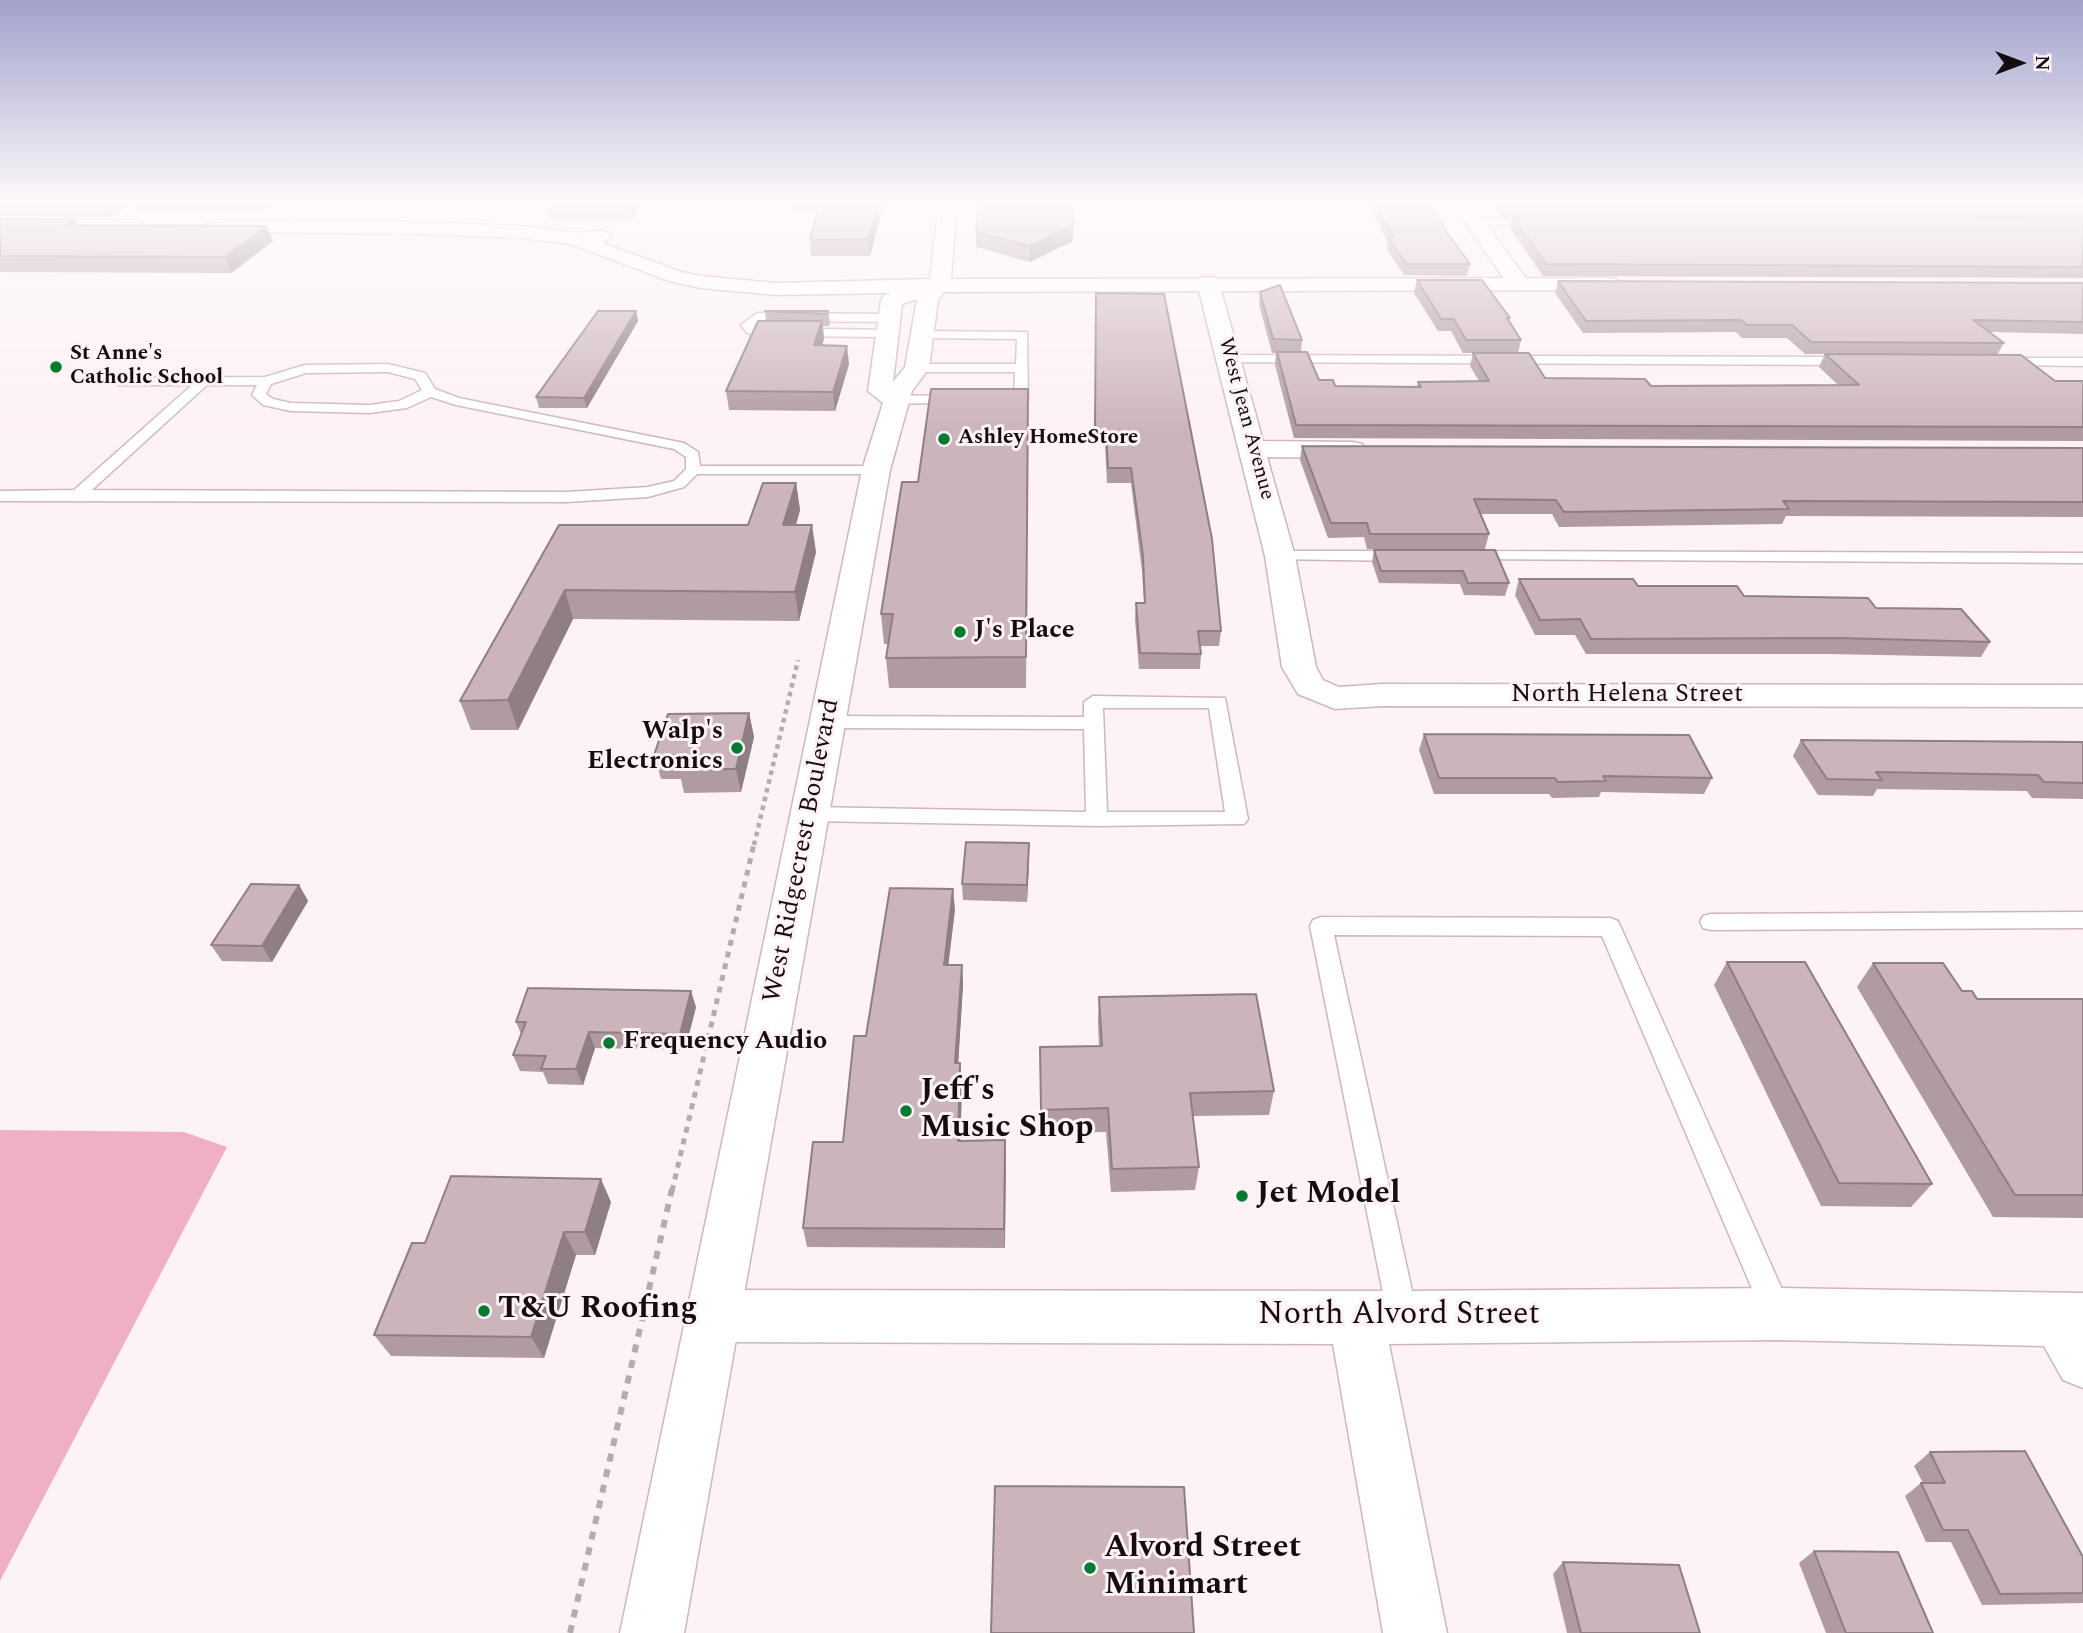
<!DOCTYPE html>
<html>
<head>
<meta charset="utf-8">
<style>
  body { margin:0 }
  #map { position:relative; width:2083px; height:1633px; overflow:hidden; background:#fdf2f5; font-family:Spectral,serif }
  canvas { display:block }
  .north { position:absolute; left:1985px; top:28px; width:70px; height:70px; -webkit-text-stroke:5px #fdf2f5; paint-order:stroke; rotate:90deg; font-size:19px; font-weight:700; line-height:28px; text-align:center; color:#140c0f }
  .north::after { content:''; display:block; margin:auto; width:24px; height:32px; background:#140c0f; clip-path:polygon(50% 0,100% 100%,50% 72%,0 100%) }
</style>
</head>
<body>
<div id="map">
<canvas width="2083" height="1633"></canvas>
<div class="north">N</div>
</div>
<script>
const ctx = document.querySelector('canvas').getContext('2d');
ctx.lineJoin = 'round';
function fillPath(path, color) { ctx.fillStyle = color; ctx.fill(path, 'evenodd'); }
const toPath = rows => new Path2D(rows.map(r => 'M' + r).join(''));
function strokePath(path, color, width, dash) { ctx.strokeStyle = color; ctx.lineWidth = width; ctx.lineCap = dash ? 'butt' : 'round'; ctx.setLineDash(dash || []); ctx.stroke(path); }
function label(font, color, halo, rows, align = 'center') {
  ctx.font = font + ' Spectral,serif'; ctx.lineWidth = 6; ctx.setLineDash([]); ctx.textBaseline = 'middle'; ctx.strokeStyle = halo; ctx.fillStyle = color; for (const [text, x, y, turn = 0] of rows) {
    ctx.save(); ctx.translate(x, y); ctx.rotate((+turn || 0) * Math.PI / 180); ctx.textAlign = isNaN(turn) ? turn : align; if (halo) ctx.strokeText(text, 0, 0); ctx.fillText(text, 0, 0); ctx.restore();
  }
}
const green = toPath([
  [143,202,278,202,267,210,131,210],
  [0,1130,184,1132,227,1147,0,1581]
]);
const pathFar2 = toPath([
  [754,845,798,660]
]);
const pathFar1 = toPath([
  [672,1191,754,844]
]);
const path = toPath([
  [570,1633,672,1189]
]);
const lane = toPath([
  [1474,219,1538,219,1543,222,1538,225,1470,224,1470,220,1474,219],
  [757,313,891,314,897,318,891,322,760,321,754,326,759,328,893,330,895,333,889,337,759,336,747,333,741,325,757,313],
  [922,331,1027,332,1028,399,1021,403,1003,403,996,399,1003,395,1014,395,1015,372,917,372,910,368,917,364,1016,364,1017,339,918,338,916,335,922,331],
  [1229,355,1850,357,1856,361,1850,365,1224,362,1224,356,1229,355],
  [2001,358,2083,358,2083,366,1996,365,1996,359,2001,358],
  [388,364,425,373,435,389,459,398,684,443,698,452,700,466,876,466,883,470,876,474,697,474,684,487,648,497,567,502,0,501,0,491,74,490,192,385,118,385,111,381,113,378,265,377,305,365,388,364],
  [388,372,415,379,422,390,399,401,369,405,291,403,273,399,266,394,271,384,306,373,388,372],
  [207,385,257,385,252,395,263,405,291,411,369,413,407,408,431,397,456,405,674,449,686,457,686,469,674,481,648,487,567,492,92,490,207,385],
  [957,395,962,396,962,402,896,404,889,400,896,396,957,395],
  [1280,551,1400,551,1408,556,1400,561,1274,559,1272,556,1274,553,1280,551],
  [1471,551,2083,553,2083,563,1465,559,1463,556,1465,553,1471,551],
  [1093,696,1225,698,1248,819,1244,824,1097,826,810,821,803,819,800,814,803,809,810,807,1086,812,1084,729,828,728,821,726,818,722,821,718,828,716,1084,717,1084,702,1093,696],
  [1103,708,1209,708,1225,812,1107,812,1103,708],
  [2083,912,2083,928,1711,930,1703,928,1700,922,1703,916,1711,914,2083,912],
  [1321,917,1610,918,1618,921,1793,1314,1789,1324,1778,1328,1767,1324,1602,936,1334,935,1418,1318,1414,1328,1403,1332,1392,1328,1388,1318,1310,926,1313,920,1321,917]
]);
const street = toPath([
  [1451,202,1470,202,1530,284,1527,289,1511,289,1451,202],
  [1208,277,1216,278,1219,283,1263,441,1353,442,1362,444,1366,450,1362,456,1353,458,1267,457,1295,556,1316,667,1323,680,1339,687,1382,684,2083,685,2083,707,1382,706,1335,709,1298,694,1282,667,1265,556,1197,283,1200,278,1208,277],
  [1778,1288,2083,1293,2083,1388,2063,1380,2044,1346,1778,1340,1389,1344,1447,1633,1383,1633,1333,1344,715,1342,696,1335,688,1316,696,1297,715,1290,1403,1291,1778,1288]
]);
const secondary = toPath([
  [939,202,957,202,951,279,1608,278,1616,279,1619,284,1616,289,1608,290,944,292,938,300,929,368,912,391,890,470,684,1633,620,1633,862,470,883,403,868,391,881,300,884,295,892,293,776,295,701,288,669,281,571,244,522,238,392,233,214,232,204,226,214,220,392,221,522,226,575,233,601,231,608,233,611,237,603,243,681,272,701,276,776,283,930,279,939,202],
  [917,299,905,367,893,382,902,304,917,299],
  [0,219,136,220,146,226,136,232,0,231,0,219]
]);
const wall = toPath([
  [0,202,133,202,110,217,0,216],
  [556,202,644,202,632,218,550,218,548,211],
  [791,202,884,202,870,256,811,256,810,240,818,211,792,211],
  [1368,202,1429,202,1448,234,1470,264,1467,276,1404,275,1387,249,1388,243],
  [1492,202,2083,202,2083,278,1543,276,1510,228,1513,217,1503,217],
  [0,219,75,219,78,226,273,241,231,273,0,272],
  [976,232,1073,241,1030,262,976,247],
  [1417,280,1510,318,1509,321,1521,340,1518,353,1545,378,1651,386,1838,385,1819,367,1825,354,1805,354,1787,338,1742,338,1736,332,1583,333,1555,293,1558,281,2083,283,2083,334,1990,332,2004,343,1997,355,2055,381,2083,381,2083,441,1294,438,1275,365,1276,353,1272,353,1259,304,1260,292,1302,340,1301,352,1319,380,1335,386,1417,387,1418,382,1479,381,1470,366,1473,353,1463,353,1451,331,1438,331,1414,293],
  [1096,293,1221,631,1219,646,1200,646,1201,654,1200,669,1139,669,1135,619,1136,603,1144,603,1142,571,1131,483,1107,483,1105,444,1095,444],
  [636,311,638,321,587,408,539,408,536,397],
  [765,311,828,311,830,324,829,326,823,326,824,339,822,345,849,364,835,411,729,410,726,391,766,321],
  [1028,415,1026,688,889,688,886,658,888,644,884,644,881,614,918,482],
  [1302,446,2083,448,2083,517,1786,516,1782,524,1559,527,1552,514,1480,514,1489,534,1485,549,1367,549,1364,537,1328,538,1300,460],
  [796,483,800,510,796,525,816,552,799,621,573,619,518,730,471,730,460,701,559,525,748,525],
  [1374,550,1509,583,1505,596,1464,595,1460,584,1379,583,1372,562],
  [1519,579,1744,596,1876,608,1990,642,1981,657,1829,654,1586,654,1575,635,1535,635,1515,595],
  [749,713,754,737,741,792,684,793,681,779,661,779,654,755],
  [1424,734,1712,778,1704,794,1601,792,1599,797,1552,798,1549,794,1434,794,1419,750],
  [1801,740,2083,742,2083,799,2032,798,2027,791,1877,789,1873,796,1818,795,1793,756],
  [1029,859,1027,902,963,900,962,884],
  [299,885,308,901,272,962,222,961,211,945],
  [955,909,948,965,962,965,963,985,958,1063,962,1083,960,1141,1005,1140,1005,1248,807,1247,803,1228,843,1142,866,1036],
  [1727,962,1932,1184,1911,1207,1821,1206,1714,985],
  [1873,963,1962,991,1977,999,2083,999,2083,1218,1993,1217,1857,987],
  [1099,997,1274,1091,1269,1115,1192,1116,1199,1167,1195,1190,1111,1192,1106,1132,1041,1133,1040,1047,1099,1046,1098,1021],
  [696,1007,685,1050,595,1048,583,1085,548,1084,543,1072,520,1071,513,1055,521,1034,516,1022],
  [611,1202,595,1255,576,1255,544,1358,391,1356,374,1335,425,1243],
  [1930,1452,2083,1557,2083,1603,1982,1605,1951,1542,1926,1542,1905,1496,1921,1483,1923,1483,1914,1466],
  [1814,1551,1933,1633,1826,1633,1799,1563],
  [1563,1562,1700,1633,1567,1633,1553,1574]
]);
const shadedWall = toPath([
  [103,202,133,202,110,217],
  [636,202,644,202,632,218,630,211],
  [879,202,884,202,870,256,868,239],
  [75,219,83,234,64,225],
  [1073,225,1073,241,1030,262,1030,246],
  [267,226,273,241,231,273,225,257],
  [636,311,638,321,587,408,584,398],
  [822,321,824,339,816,364,814,345],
  [847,346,849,364,835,411,833,392],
  [796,483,800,510,788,552,783,525],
  [812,525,816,552,799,621,795,592],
  [565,590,573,619,518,730,508,700],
  [749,713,754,737,741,792,736,769],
  [1029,843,1029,859,1027,902,1027,885],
  [299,885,308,901,272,962,262,946],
  [953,889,955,909,946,985,944,965],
  [962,965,963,985,957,1083,955,1063],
  [691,991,696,1007,685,1050,680,1034],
  [589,1032,595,1048,583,1085,576,1069],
  [960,1063,962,1083,960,1160,958,1141],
  [1005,1140,1006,1159,1005,1248,1004,1229],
  [601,1179,611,1202,595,1255,585,1232],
  [564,1232,576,1255,544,1358,531,1337]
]);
const building = toPath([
  [556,202,636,202,630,211,548,211,556,202],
  [820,202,879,202,868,239,810,240,820,202],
  [979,202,1072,202,1073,225,1030,246,976,232,979,202],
  [1375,202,1429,202,1448,234,1470,264,1406,264,1389,237,1393,237,1375,202],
  [1503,202,2083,202,2083,208,1506,207,1503,202],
  [1513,217,2083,219,2083,267,1546,264,1513,217],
  [0,219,75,219,64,225,267,226,225,257,0,256,0,219],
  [1417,280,1482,280,1510,318,1507,318,1521,340,1466,340,1454,319,1441,319,1417,280],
  [1558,281,2083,283,2083,322,1973,320,2004,343,1811,342,1792,325,1747,325,1741,320,1586,321,1558,281],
  [1280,285,1302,340,1273,339,1260,292,1280,285],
  [1096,293,1164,294,1212,539,1221,631,1198,631,1201,654,1140,653,1136,603,1145,603,1143,556,1131,468,1108,468,1106,430,1095,430,1096,293],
  [598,311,636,311,584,398,536,397,598,311],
  [765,311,828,311,827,314,765,311],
  [758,321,822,321,814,345,847,346,833,392,726,391,758,321],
  [1277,352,1307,352,1319,380,1333,380,1335,386,1421,387,1418,382,1489,381,1473,353,1529,353,1545,378,1645,379,1651,386,1859,385,1825,354,2021,355,2055,381,2083,381,2083,427,1296,425,1277,352],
  [931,389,1028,389,1026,657,886,658,893,614,881,614,902,482,918,482,931,389],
  [1302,446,2083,448,2083,502,1783,501,1789,509,1564,512,1556,500,1474,499,1489,534,1370,534,1367,523,1331,523,1302,446],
  [763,483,796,483,783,525,812,525,795,592,565,590,508,700,460,701,559,525,748,525,763,483],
  [1374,550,1495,550,1509,583,1468,583,1463,571,1381,571,1374,550],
  [1519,579,1633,579,1638,586,1737,586,1744,596,1868,598,1876,608,1961,609,1990,642,1837,638,1591,639,1580,619,1540,620,1519,579],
  [749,713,736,769,678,769,683,755,654,755,668,714,749,713],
  [1424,734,1689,735,1712,778,1603,776,1606,781,1558,782,1555,778,1439,778,1424,734],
  [1801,740,2083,742,2083,783,2044,782,2038,775,1876,772,1882,780,1827,779,1801,740],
  [966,842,1029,843,1027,885,962,884,966,842],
  [251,884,299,885,262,946,211,945,251,884],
  [890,888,953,889,944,965,962,965,955,1063,960,1063,958,1141,1005,1140,1004,1229,803,1228,813,1142,843,1142,854,1036,866,1036,890,888],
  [1727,962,1805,962,1932,1184,1839,1183,1727,962],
  [1873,963,1943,963,1962,991,1972,991,1977,999,2083,999,2083,1195,2015,1195,1873,963],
  [528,988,691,991,680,1034,589,1032,576,1069,541,1069,546,1056,513,1055,526,1022,516,1022,528,988],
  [1256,994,1274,1091,1190,1093,1199,1167,1112,1169,1108,1108,1041,1110,1040,1047,1102,1046,1099,997,1256,994],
  [451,1176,601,1179,585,1232,564,1232,531,1337,374,1335,412,1243,425,1243,451,1176],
  [2025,1451,2083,1557,2083,1593,2000,1594,1968,1530,1943,1530,1921,1483,1945,1483,1930,1452,2025,1451],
  [995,1486,1184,1487,1194,1633,991,1633,995,1486],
  [1814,1551,1898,1552,1933,1633,1846,1633,1814,1551],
  [1563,1562,1679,1565,1700,1633,1581,1633,1563,1562]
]);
const markers = [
  [56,367,7,"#017b32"],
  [944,439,7,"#017b32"],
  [960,632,7,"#017b32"],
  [737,748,7,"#017b32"],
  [609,1043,7,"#017b32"],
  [906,1111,7,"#017b32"],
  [1242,1196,7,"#017b32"],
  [484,1311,7,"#017b32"],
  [1090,1568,7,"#017b32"]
];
const farPoinames = [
  ["St Anne's",70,355],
  ["Catholic School",70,379],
  ["Ashley HomeStore",958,439]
];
const farStreetnames = [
  ["West Jean Avenue",1245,419,75]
];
const poiNames = [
  ["J's Place",974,632],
  ["Walp's",723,733,"right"],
  ["Electronics",723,763,"right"],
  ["Frequency Audio",623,1043]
];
const streetNames = [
  ["North Helena Street",1627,696],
  ["West Ridgecrest Boulevard",803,851,-79]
];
const nearPoinames = [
  ["Jeff's",920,1093],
  ["Music Shop",920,1130],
  ["Jet Model",1256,1196],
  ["T&U Roofing",498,1311],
  ["Alvord Street",1104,1550],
  ["Minimart",1104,1587]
];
const nearStreetnames = [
  ["North Alvord Street",1399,1317]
];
fillPath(green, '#f0b0c4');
strokePath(lane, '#ceb6bc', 3);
strokePath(street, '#ceb6bc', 3);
strokePath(secondary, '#ceb6bc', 3);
strokePath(pathFar2, '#b5abae', 4.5, [4.5, 4.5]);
strokePath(pathFar1, '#b5abae', 5, [6, 6]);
strokePath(path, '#b5abae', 6, [8, 8]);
fillPath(lane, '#fff');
fillPath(street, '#fff');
fillPath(secondary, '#fff');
fillPath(wall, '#af9ba1');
fillPath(shadedWall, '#8f7e83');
fillPath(building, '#ccb4bb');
strokePath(building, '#8f7e83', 2);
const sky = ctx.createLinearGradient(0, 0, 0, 431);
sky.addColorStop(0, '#a1a2cc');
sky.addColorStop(0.47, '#fef9fa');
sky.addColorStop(1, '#fef9fa00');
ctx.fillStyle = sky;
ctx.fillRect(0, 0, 2083, 431);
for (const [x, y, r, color] of markers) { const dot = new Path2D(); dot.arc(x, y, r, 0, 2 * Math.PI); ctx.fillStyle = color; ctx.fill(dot); strokePath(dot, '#fdf2f5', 2.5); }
label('bold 21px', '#140c0f', '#fdf2f5', farPoinames, 'left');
label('21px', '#140c0f', '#fdf2f5', farStreetnames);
label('bold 26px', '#140c0f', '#fdf2f5', poiNames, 'left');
label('26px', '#140c0f', '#fdf2f5', streetNames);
label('bold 32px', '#140c0f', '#fdf2f5', nearPoinames, 'left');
label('32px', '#140c0f', '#fdf2f5', nearStreetnames);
</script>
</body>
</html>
